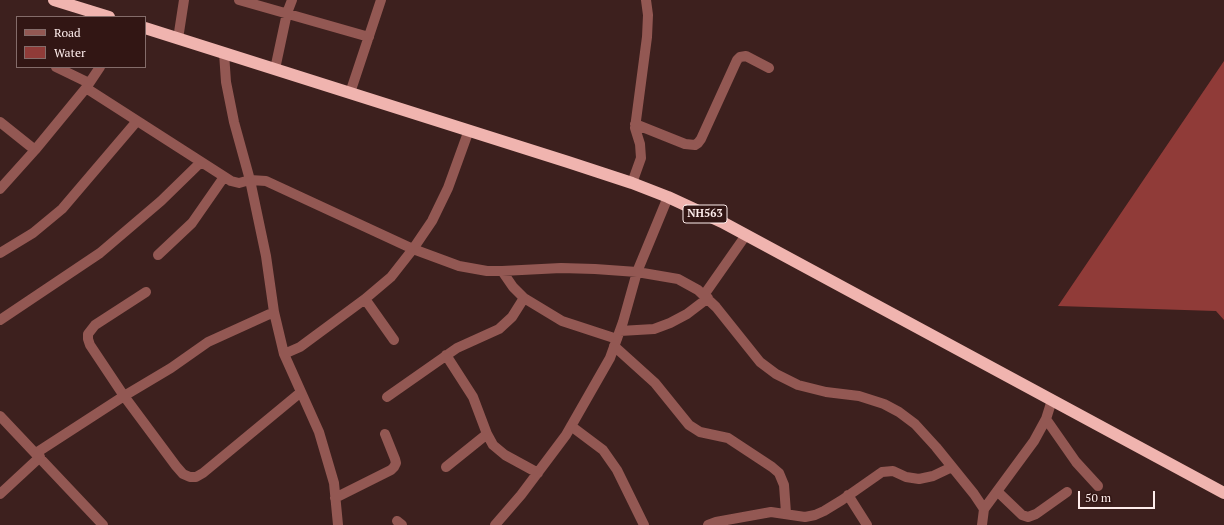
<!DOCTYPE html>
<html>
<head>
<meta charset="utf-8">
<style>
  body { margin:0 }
  #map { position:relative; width:1224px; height:525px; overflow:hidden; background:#3d201e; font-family:"PT Serif",serif }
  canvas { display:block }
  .legend { position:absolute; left:16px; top:16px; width:130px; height:52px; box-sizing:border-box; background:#321614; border:1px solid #846c6a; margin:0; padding:5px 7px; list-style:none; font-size:12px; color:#feedec }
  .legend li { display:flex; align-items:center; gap:8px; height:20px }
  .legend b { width:20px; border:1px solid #846c6a }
  .scale { position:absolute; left:1078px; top:491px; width:77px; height:18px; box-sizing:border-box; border:2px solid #feedec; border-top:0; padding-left:5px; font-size:12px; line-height:14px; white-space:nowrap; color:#feedec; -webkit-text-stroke:3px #321614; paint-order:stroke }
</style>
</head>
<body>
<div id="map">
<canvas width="1224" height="525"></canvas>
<ul class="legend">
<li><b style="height:5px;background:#935853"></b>Road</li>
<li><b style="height:11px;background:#903b38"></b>Water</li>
</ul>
<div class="scale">50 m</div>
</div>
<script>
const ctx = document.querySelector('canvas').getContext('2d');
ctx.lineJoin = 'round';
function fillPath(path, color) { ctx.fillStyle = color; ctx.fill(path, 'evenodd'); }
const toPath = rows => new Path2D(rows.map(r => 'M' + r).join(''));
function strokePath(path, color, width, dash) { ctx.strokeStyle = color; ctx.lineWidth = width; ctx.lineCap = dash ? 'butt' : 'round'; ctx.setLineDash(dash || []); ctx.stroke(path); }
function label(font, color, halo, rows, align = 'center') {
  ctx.font = font + ' "PT Serif",serif'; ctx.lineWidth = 3.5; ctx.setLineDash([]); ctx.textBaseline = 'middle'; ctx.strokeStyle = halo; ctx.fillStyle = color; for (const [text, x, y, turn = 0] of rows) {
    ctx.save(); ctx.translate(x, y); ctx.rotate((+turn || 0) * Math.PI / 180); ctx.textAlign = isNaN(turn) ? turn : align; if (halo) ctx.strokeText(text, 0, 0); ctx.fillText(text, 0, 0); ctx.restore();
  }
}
const water = toPath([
  [1224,61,1224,320,1216,311,1058,306]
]);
const minor = toPath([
  [239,0,369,37],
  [178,39,184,0],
  [224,53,226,82,234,122,250,180,266,256,274,312,284,354,319,432,334,483,338,525],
  [56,67,89,83],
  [275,69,287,13,292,0],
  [86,88,231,181,239,183,250,180,266,181,413,249,459,266,487,271,502,271,561,268,595,269,637,272,678,279,698,290,716,307,760,362,776,374,798,385,826,392,859,396,884,404,899,412,915,424,936,447,974,494,984,509,1034,441,1046,419,1052,400],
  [350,93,381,0],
  [0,122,35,150],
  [635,124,685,144,695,145,698,143,701,139,737,60,740,57,746,56,769,68],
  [632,183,641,158,640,144,635,128,647,37,648,15,646,0],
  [0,189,35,150,86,88,100,67],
  [0,253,33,233,62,209,137,121],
  [158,255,192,223,224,177],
  [502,271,513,287,524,298,562,321,617,339],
  [146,292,95,325,88,334,88,339,90,345,124,396,176,466,183,474,190,477,196,477,203,473,301,392],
  [704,295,746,235],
  [365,299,394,340],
  [0,320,100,253,161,201,201,162],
  [620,331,654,329,670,323,687,314,708,298],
  [614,346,655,383,689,425,700,432,728,438,772,467,779,473,784,485,786,513],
  [284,354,300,347,365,299,391,277,413,249,432,221,448,188,469,130],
  [446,355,473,397,487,434,493,445,505,455,538,473],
  [387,397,457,348,499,329,512,317,524,298],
  [0,416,103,525],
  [1046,419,1076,462,1098,486],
  [571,426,603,450,617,470,644,525],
  [36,453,124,396,171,368,208,342,274,312],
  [446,467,487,434],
  [998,492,1022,515,1028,517,1036,514,1067,492],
  [0,494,40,457],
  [848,495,867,525],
  [335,498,391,470,394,467,396,463,395,459,385,434],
  [397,521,402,525],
  [495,525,521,495,566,435,610,358,623,322,637,272,668,197],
  [708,525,716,522,771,512,805,517,815,515,824,511,842,500,882,472,893,471,906,477,919,479,933,476,952,467],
  [982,525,984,509]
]);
const highway = toPath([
  [54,0,109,17],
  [145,28,568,162,632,183,668,197,722,222,1224,493]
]);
const shields = [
  [705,214,44]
];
const shieldNames = [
  ["NH563",705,214]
];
fillPath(water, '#903b38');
strokePath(minor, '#935853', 10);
strokePath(highway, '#f0b4af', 12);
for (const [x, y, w] of shields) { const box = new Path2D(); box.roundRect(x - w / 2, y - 9, w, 18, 3); ctx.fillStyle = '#321614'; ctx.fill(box); strokePath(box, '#feedec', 1); }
label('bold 11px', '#feedec', null, shieldNames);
</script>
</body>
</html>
